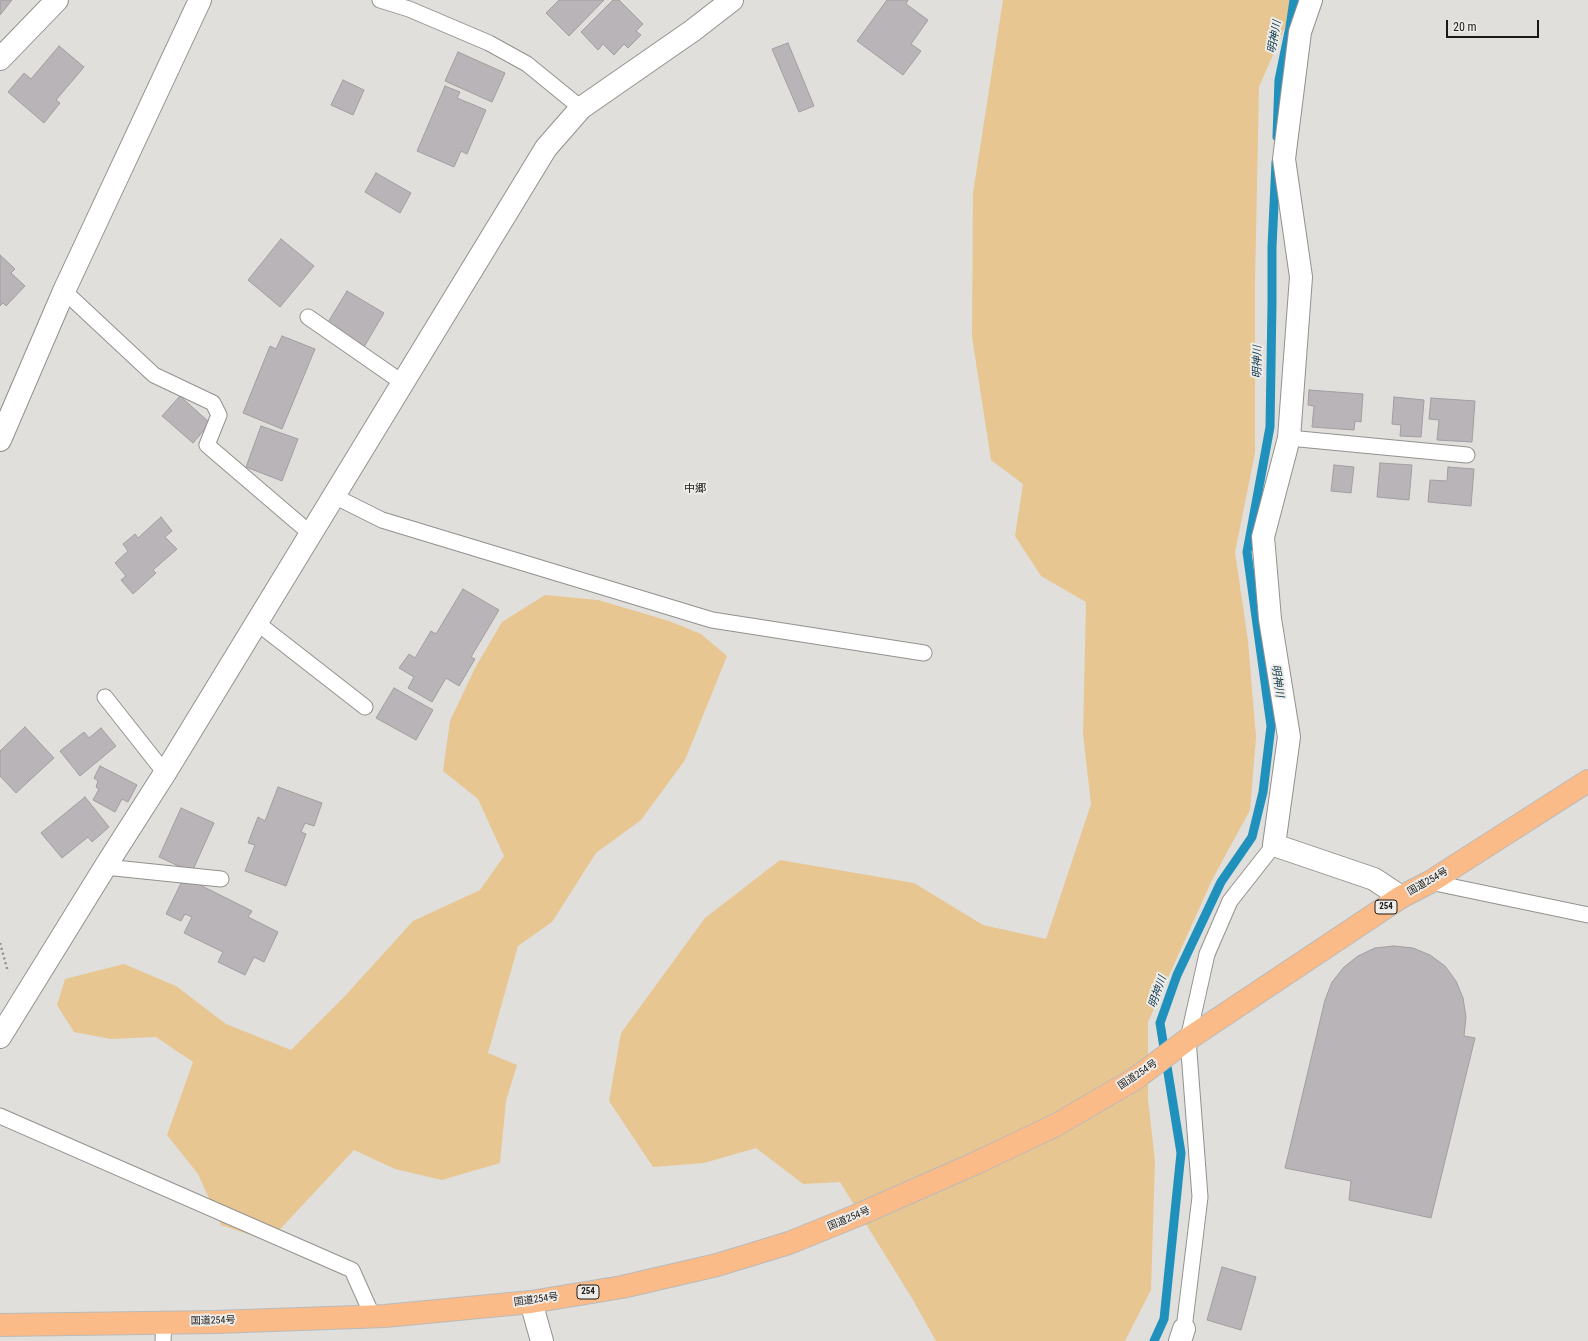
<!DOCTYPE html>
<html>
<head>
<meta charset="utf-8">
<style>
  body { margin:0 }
  #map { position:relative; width:1588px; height:1341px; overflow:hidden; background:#e1dfdb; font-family:"Roboto Condensed",sans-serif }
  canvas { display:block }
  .scale { position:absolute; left:1446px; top:20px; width:93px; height:18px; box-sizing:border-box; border:2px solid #1a1918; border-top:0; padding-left:5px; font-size:12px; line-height:14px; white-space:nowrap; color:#1a1918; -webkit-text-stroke:3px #eeece8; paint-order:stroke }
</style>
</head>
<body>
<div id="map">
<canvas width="1588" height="1341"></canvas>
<div class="scale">20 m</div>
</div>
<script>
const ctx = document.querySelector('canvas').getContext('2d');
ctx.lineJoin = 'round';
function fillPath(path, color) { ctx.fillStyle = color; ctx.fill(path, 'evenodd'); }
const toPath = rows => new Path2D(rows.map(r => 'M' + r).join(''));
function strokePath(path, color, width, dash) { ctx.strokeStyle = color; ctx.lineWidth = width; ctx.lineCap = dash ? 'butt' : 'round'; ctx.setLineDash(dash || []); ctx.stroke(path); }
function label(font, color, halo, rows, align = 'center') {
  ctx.font = font + ' "Roboto Condensed","Noto Sans JP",sans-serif'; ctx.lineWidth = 4; ctx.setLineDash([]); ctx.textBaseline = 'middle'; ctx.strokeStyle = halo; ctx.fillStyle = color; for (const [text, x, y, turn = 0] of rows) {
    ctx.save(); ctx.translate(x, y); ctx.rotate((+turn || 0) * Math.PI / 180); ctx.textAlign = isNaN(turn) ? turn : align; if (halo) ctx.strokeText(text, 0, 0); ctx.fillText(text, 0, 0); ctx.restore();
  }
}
const green = toPath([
  [1003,0,1297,0,1259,87,1255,283,1255,453,1235,552,1248,641,1256,737,1250,810,1212,880,1148,1022,1148,1099,1155,1161,1151,1290,1125,1341,936,1341,913,1300,840,1182,803,1184,756,1148,704,1163,653,1167,609,1101,621,1033,705,918,780,860,914,883,983,925,1046,939,1091,804,1083,734,1086,602,1041,576,1015,536,1023,484,991,460,972,337,973,193],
  [545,595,598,600,669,621,701,634,727,656,685,760,641,820,596,853,552,922,518,946,488,1053,517,1065,506,1101,500,1163,442,1180,395,1169,354,1150,269,1241,221,1225,198,1174,167,1135,193,1062,156,1037,111,1039,74,1032,57,1005,65,979,124,964,176,986,226,1024,291,1050,344,997,413,921,480,890,504,856,478,799,443,771,450,721,475,668,502,622]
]);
const stream = toPath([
  [1277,137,1279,80,1290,27,1294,0],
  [1154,1341,1164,1319,1181,1153,1160,1023,1177,975,1221,882,1252,837,1263,792,1271,726,1247,552,1270,427,1272,303,1272,247,1276,162]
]);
const building = toPath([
  [0,0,12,0,0,15,0,0],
  [559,0,604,0,569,36,546,13,559,0],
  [613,0,619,0,643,24,636,31,641,35,628,48,624,44,614,55,603,44,598,50,581,32,613,0],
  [887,0,908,0,906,4,928,20,911,44,921,51,903,75,857,41,887,0],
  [788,43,814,106,799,112,772,49,788,43],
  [59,46,84,67,56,100,60,103,44,123,8,92,24,73,31,79,59,46],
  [458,52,505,73,492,102,445,81,458,52],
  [343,80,364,90,353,115,331,105,343,80],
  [445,86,460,92,457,98,486,110,467,154,461,151,454,167,417,151,445,86],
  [376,173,411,193,400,213,365,192,376,173],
  [281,239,314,266,280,307,248,280,281,239],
  [0,255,15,269,11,273,25,286,6,306,3,303,0,306,0,255],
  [347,291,384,313,364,347,327,324,347,291],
  [282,336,315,349,282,429,243,413,270,346,276,349,282,336],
  [1309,390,1363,394,1361,422,1355,421,1354,430,1312,427,1314,406,1308,405,1309,390],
  [180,396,210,423,193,443,162,416,180,396],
  [1394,397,1424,400,1421,437,1400,436,1401,425,1392,424,1394,397],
  [1431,398,1475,401,1472,442,1437,440,1439,420,1429,419,1431,398],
  [261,426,298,439,282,481,246,467,261,426],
  [1380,463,1412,465,1409,500,1377,497,1380,463],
  [1334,465,1354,467,1351,493,1331,491,1334,465],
  [1448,467,1474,469,1471,506,1428,502,1430,480,1447,481,1448,467],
  [161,517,172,531,165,537,177,549,153,570,156,573,133,594,121,580,126,576,115,563,128,551,123,544,135,534,138,538,161,517],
  [463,589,499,610,471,657,475,659,459,686,446,678,432,702,408,688,414,677,399,668,409,654,415,658,431,631,436,634,463,589],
  [394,688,433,710,416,740,376,718,394,688],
  [25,727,54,758,16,793,0,776,0,751,25,727],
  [101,728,116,746,80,776,60,751,84,732,89,738,101,728],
  [100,766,137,785,128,802,122,799,115,812,93,800,99,789,96,787,98,781,94,778,100,766],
  [278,787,322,803,314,826,305,823,301,832,306,834,286,886,245,871,255,845,248,843,258,817,265,821,278,787],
  [85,797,109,827,92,842,88,837,62,858,41,833,85,797],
  [181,808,214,823,192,872,159,857,181,808],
  [184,877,252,911,248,917,278,932,264,962,254,957,245,975,218,962,223,952,184,933,192,917,185,914,181,921,166,914,184,877],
  [1394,946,1413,948,1430,955,1445,966,1456,981,1463,998,1466,1017,1464,1036,1475,1038,1431,1218,1349,1200,1351,1181,1285,1168,1325,1000,1332,982,1344,967,1358,956,1375,948,1394,946],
  [1222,1267,1256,1277,1241,1330,1207,1320,1222,1267]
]);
const path = toPath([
  [0,943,8,972]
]);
const service = toPath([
  [380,0,409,9,489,43,527,64,581,108],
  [64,291,154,375,213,403,219,415,207,445,311,534],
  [308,317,403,383],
  [1289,438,1467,455],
  [334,496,382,520,712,620,924,653],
  [256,622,365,707],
  [105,697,165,773],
  [105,867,221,879],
  [1430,882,1588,915],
  [0,1116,352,1270,373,1317],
  [1184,1329,1200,1197,1188,1039,1207,954,1230,901,1274,845],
  [163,1341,164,1322]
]);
const minor = toPath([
  [1311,0,1300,32,1284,159,1301,277,1289,438,1263,537,1270,619,1289,737,1274,845,1374,879,1401,897],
  [0,59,57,0],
  [0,440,64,291,200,0],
  [0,1037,105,867,165,773,546,148,581,108,692,31,732,0],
  [531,1302,542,1341],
  [1180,1341,1184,1329]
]);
const trunk = toPath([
  [0,1325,216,1322,385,1316,531,1302,622,1287,717,1265,789,1243,858,1215,976,1163,1056,1125,1135,1079,1188,1039,1401,897,1430,882,1588,781]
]);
const shields = [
  [1386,907,22],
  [588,1292,22]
];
const shieldNames = [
  ["254",1386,907],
  ["254",588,1292]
];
const streetNames = [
  ["国道254号",1428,882,-30],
  ["国道254号",1138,1075,-34],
  ["国道254号",849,1219,-23],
  ["国道254号",536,1300,-8],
  ["国道254号",213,1321,-1]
];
const waterNames = [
  ["明神川",1275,37,-80],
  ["明神川",1258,362,-89],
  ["明神川",1277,681,82],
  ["明神川",1158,992,-71]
];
const neighbourhoodNames = [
  ["中郷",695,489]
];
fillPath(green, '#e7c692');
strokePath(stream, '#2091bd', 9);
fillPath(building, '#b8b4b7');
strokePath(building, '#a19da0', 1);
strokePath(service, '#93918e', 17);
strokePath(minor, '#93918e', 24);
strokePath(trunk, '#bababa', 24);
strokePath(path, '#91908d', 2.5, [2, 3]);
strokePath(service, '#fff', 15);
strokePath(minor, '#fff', 22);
strokePath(trunk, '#fabb88', 22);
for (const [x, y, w] of shields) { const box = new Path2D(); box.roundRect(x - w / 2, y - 7, w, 14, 3); ctx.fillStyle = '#eeece8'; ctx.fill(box); strokePath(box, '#1a1918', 1); }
label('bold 9px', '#1a1918', null, shieldNames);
label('10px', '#1a1918', '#eeece8', streetNames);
label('italic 11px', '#0f3c4f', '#eeece8', waterNames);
label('11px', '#1a1918', '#eeece8', neighbourhoodNames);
</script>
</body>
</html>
